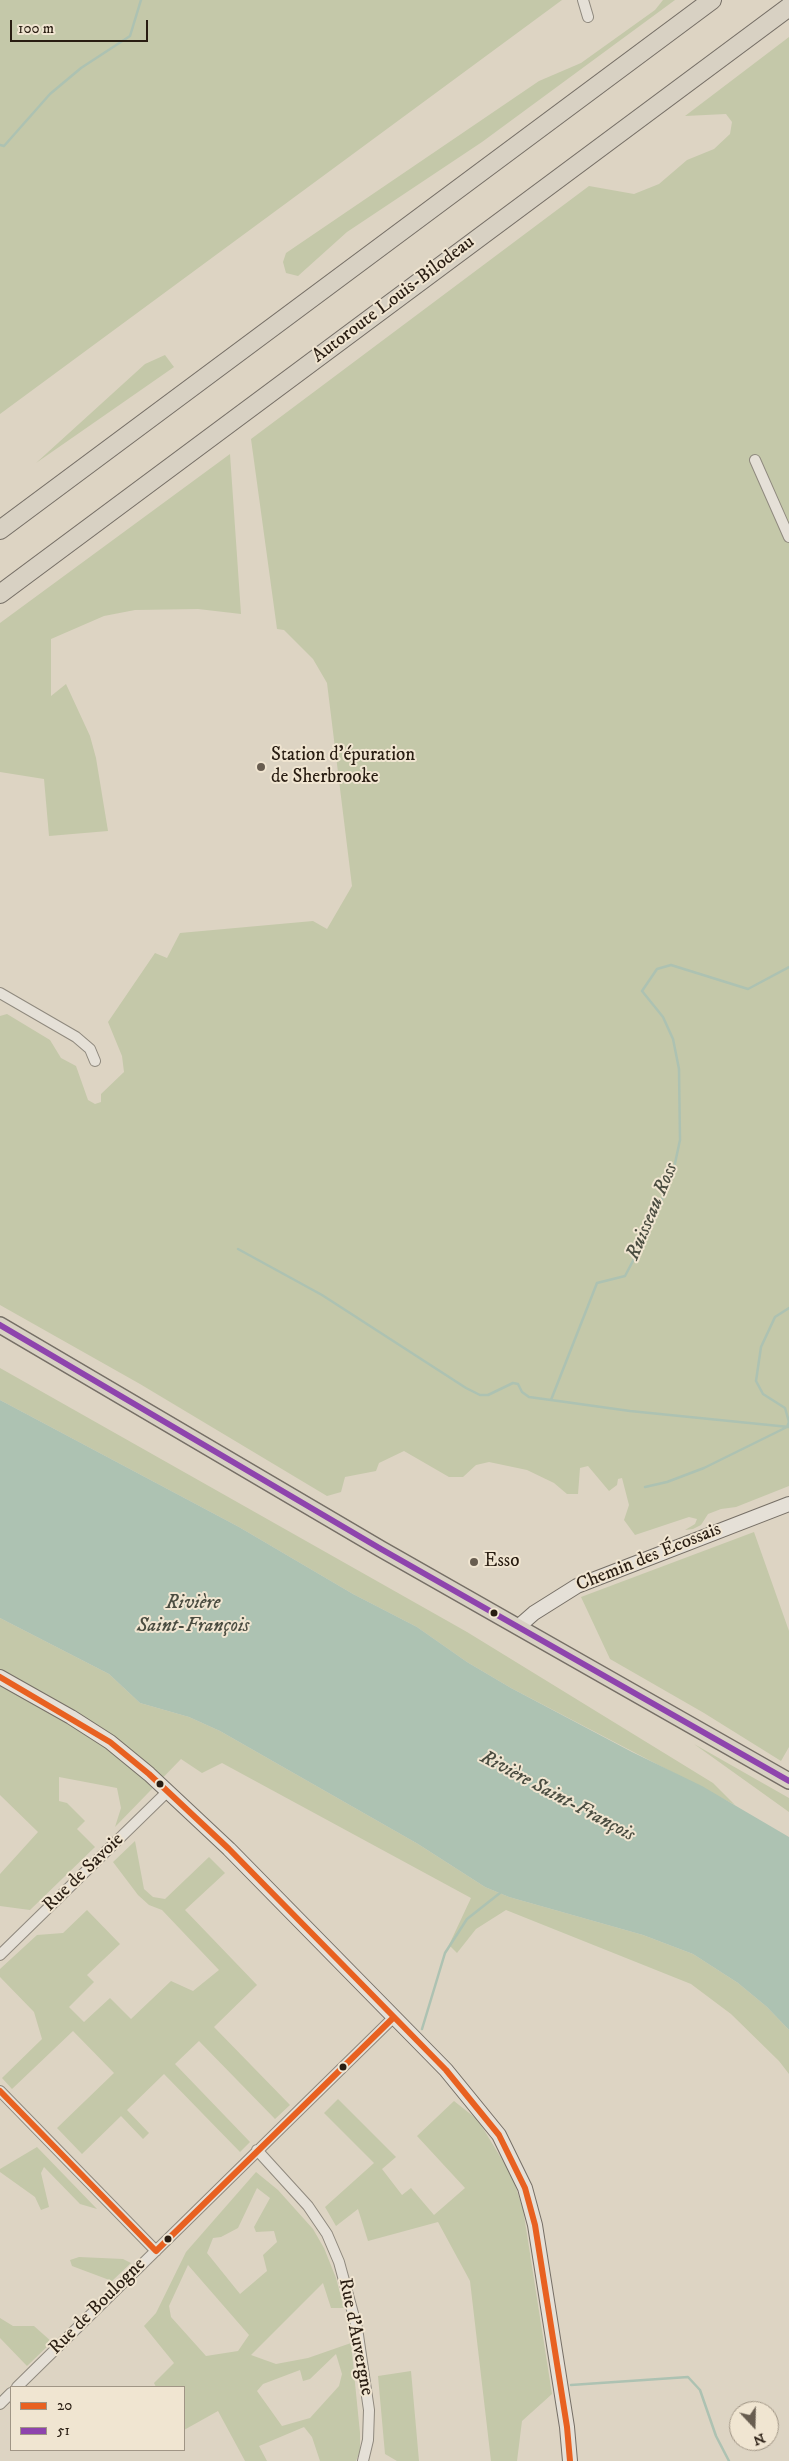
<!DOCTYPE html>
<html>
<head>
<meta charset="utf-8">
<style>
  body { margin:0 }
  #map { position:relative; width:789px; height:2461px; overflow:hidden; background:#ddd4c3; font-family:"IM FELL DW Pica",serif }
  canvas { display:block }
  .legend { position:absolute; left:10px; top:2386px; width:175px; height:65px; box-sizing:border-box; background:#f0e5d1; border:1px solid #a09585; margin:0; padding:6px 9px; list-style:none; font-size:15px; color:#291d12 }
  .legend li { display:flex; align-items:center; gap:10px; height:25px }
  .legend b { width:25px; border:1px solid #a09585 }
  .north { position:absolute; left:729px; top:2401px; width:50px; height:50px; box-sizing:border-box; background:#f0e5d1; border:1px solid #a09585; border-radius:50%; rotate:159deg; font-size:14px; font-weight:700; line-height:20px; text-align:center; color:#291d12 }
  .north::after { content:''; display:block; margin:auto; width:18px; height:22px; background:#685d50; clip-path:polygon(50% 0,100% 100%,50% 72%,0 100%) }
  .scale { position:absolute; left:10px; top:20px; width:138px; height:22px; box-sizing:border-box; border:2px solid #291d12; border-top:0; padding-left:6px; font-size:15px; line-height:18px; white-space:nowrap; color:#291d12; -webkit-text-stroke:4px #f0e5d1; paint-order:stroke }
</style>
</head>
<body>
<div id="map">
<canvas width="789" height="2461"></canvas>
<ul class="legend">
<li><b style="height:6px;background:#e86121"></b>20</li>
<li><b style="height:6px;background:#8e44ad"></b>51</li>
</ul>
<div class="north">N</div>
<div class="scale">100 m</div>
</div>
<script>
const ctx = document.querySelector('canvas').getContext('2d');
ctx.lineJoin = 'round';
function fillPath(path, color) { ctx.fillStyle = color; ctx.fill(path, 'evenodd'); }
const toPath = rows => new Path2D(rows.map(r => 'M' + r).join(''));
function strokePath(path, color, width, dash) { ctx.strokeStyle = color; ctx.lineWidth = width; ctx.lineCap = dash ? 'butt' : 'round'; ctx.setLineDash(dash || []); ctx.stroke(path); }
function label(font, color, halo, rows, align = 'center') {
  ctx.font = font + ' "IM FELL DW Pica",serif'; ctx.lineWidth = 4; ctx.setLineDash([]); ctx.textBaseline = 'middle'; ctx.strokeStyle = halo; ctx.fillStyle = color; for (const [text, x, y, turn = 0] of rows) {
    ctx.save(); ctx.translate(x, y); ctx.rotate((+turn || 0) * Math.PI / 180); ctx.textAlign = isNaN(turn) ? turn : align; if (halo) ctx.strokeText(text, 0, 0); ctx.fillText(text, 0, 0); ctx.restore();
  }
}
const green = toPath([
  [0,0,562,0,0,414],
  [663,0,675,0,482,142,347,232,298,276,286,273,283,262,286,253,539,81,581,63,655,10],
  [789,37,789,1486,736,1507,721,1509,708,1514,701,1525,693,1529,685,1530,695,1524,697,1519,689,1517,635,1535,624,1520,629,1505,622,1478,618,1479,617,1485,609,1491,588,1466,580,1468,578,1494,567,1494,554,1483,527,1470,489,1462,476,1465,463,1477,449,1477,404,1451,379,1463,376,1471,345,1477,341,1492,327,1496,140,1384,0,1305,0,1016,7,1014,50,1040,61,1058,76,1066,88,1100,95,1104,101,1102,101,1094,124,1072,122,1056,108,1022,155,953,167,958,180,933,313,921,327,929,352,886,327,683,313,659,284,630,277,629,251,439,589,186,634,194,659,184,687,160,714,149,730,134,732,122,726,114,685,116],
  [165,355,174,367,36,463,145,364],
  [230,454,241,614,198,609,135,610,104,616,51,639,51,696,66,684,90,736,96,758,108,831,49,836,44,779,0,772,0,623],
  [0,1368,467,1632,713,1783,735,1805,511,1688,467,1662,417,1627,353,1594,239,1527,0,1400],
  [754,1532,789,1631,789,1747,781,1761,704,1713,610,1659,581,1597],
  [0,1618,109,1674,140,1703,189,1717,220,1731,418,1844,485,1887,509,1897,643,1935,693,1954,738,1983,767,2007,789,2030,789,2074,779,2061,731,2014,691,1984,506,1910,476,1929,457,1953,449,1945,471,1898,222,1763,202,1773,181,1759,115,1827,121,1808,117,1788,59,1777,59,1801,67,1803,85,1821,77,1829,95,1847,30,1910,0,1906,0,1874,38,1832,0,1795],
  [694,1744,789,1798,789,1812],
  [135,1841,144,1889,153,1897,165,1899,209,1857,225,1873,185,1910,257,1985,214,2027,290,2105,275,2119,199,2041,175,2064,250,2142,240,2152,164,2074,127,2110,149,2133,143,2139,121,2116,82,2154,57,2128,114,2073,73,2031,12,2089,2,2078,42,2039,34,2012,0,1977,0,1969,37,1935,63,1933,87,1910,120,1944,87,1975,94,1982,69,2007,84,2022,110,1998,131,2019,171,1981,193,1991,219,1970,162,1910,149,1905,138,1895,113,1862],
  [338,2099,396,2157,382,2169,402,2195,411,2188,434,2215,465,2188,417,2136,454,2101,478,2120,512,2176,523,2209,552,2394,522,2421,517,2461,491,2461,470,2281,438,2222,368,2241,358,2209,336,2226,325,2207,374,2163,324,2113],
  [37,2147,97,2209,80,2204,44,2167,41,2173,49,2207,41,2210,35,2197,0,2172,0,2169],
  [256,2172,278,2190,313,2229,324,2248,336,2278,344,2308,331,2308,323,2283,251,2355,276,2364,308,2358,351,2343,360,2433,360,2451,356,2461,320,2461,312,2437,304,2427,259,2446,267,2461,245,2461,218,2411,184,2430,184,2387,156,2387,154,2383,174,2363,144,2326,156,2313,186,2252],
  [257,2188,270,2198,254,2227,256,2232,274,2231,277,2242,263,2255,267,2271,240,2294,207,2253,213,2238,221,2237,238,2228],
  [188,2265,249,2335,238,2351,206,2356,171,2317,169,2306],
  [336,2354,342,2374,339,2386,310,2418,282,2426,257,2391,263,2384,300,2370,303,2381,310,2379],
  [79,2257,123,2259,131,2263,112,2281,72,2266,70,2260],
  [0,2318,13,2326,34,2326,52,2342,27,2366,0,2338],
  [411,2371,419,2461,397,2461,385,2454,378,2376]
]);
const water = toPath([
  [0,1400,239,1527,353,1594,417,1627,467,1662,511,1688,632,1752,702,1786,789,1837,789,2030,767,2007,738,1983,693,1954,643,1935,509,1897,485,1887,418,1844,220,1731,189,1717,140,1703,109,1674,0,1618]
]);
const stream = toPath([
  [0,145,4,146,50,94,81,68,130,36,141,0],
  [789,967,748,989,671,965,657,969,642,991,663,1017,673,1039,679,1069,680,1140,674,1168,653,1223,625,1276,597,1283,551,1400,630,1411,789,1427],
  [238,1249,322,1295,466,1388,480,1395,488,1395,513,1383,518,1384,522,1392,529,1397,551,1400],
  [645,1487,667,1482,704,1468,787,1427,789,1422,785,1408,763,1394,756,1381,761,1347,775,1317,789,1308],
  [422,2029,445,1953,467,1919,500,1893],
  [571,2385,688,2377,700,2390,716,2436,729,2461]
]);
const street = toPath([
  [583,0,588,17],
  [755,460,789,537],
  [0,993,76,1037,90,1049,95,1061],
  [0,1955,168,1791],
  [0,2091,156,2251],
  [257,2150,308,2206,327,2234,339,2262,357,2328,369,2410,368,2440,363,2461],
  [17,2387,394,2017],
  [0,2404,11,2393]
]);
const secondary = toPath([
  [518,1627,534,1613,577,1586,789,1504],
  [0,1677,71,1717,110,1742,149,1774,229,1849,446,2070,499,2135,525,2188,535,2225,567,2427,570,2461]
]);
const primary = toPath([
  [0,1325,381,1549,789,1781]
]);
const highway = toPath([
  [0,530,712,0],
  [0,594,789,7]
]);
const bus1 = toPath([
  [0,1677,110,1742,149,1774,229,1849,446,2070,499,2135,525,2188,535,2225,567,2427,570,2461],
  [0,2091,156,2251,394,2017]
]);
const bus2 = toPath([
  [0,1325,381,1549,789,1781]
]);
const markers = [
  [261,767,5,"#685d50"],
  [474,1562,5,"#685d50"],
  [494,1613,4.5,"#291d12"],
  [160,1784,4.5,"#291d12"],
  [343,2067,4.5,"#291d12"],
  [168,2239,4.5,"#291d12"]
];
const streetNames = [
  ["Autoroute Louis-Bilodeau",394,300,-37],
  ["Chemin des Écossais",649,1558,-22],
  ["Rue de Savoie",84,1873,-44],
  ["Rue de Boulogne",98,2307,-45],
  ["Rue d'Auvergne",355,2337,79]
];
const poiNames = [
  ["Station d'épuration",271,756],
  ["de Sherbrooke",271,778],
  ["Esso",484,1562]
];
const waterNames = [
  ["Ruisseau Ross",653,1212,-67],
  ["Rivière",193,1604],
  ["Saint-François",193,1627],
  ["Rivière Saint-François",557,1797,28]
];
fillPath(green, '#c4c8a9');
fillPath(water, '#adc2b2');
strokePath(stream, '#adc2b2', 2.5);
strokePath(street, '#8f897e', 12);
strokePath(secondary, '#766f66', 16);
strokePath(primary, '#766f66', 18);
strokePath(highway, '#766f66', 20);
strokePath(street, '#e5e0d7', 10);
strokePath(secondary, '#e5e0d7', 14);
strokePath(primary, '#d8d1c3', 15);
strokePath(highway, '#d8d1c3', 18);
strokePath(bus1, '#e86121', 6);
strokePath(bus2, '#8e44ad', 6);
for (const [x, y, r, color] of markers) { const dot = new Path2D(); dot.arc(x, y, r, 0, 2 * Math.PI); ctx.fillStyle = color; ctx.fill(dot); strokePath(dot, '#f0e5d1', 2); }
label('19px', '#291d12', '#f0e5d1', streetNames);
label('19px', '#291d12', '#f0e5d1', poiNames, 'left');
label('italic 20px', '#4a4c40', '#f0e5d1', waterNames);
</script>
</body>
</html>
